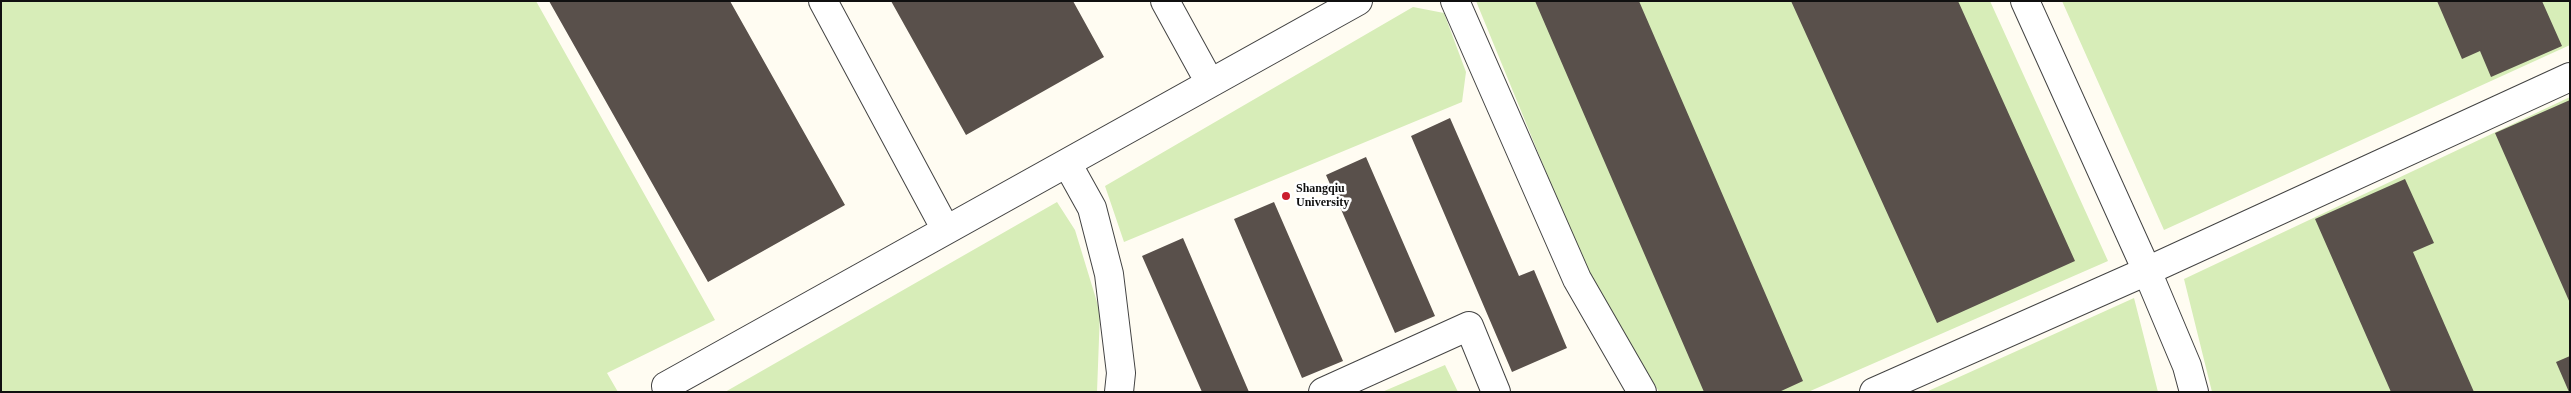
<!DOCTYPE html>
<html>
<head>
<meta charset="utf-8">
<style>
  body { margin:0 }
  #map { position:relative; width:2571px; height:393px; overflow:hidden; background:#fffcf2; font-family:Georgia,serif }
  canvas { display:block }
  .frame { position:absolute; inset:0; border:2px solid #101010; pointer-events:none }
</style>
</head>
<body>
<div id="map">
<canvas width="2571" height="393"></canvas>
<div class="frame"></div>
</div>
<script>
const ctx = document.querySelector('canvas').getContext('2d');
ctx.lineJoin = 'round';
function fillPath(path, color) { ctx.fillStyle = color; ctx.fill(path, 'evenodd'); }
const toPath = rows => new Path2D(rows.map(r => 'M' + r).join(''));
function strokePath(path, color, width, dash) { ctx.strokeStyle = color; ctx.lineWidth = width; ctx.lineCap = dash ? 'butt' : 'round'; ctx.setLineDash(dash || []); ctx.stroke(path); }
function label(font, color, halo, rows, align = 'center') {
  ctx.font = font + ' Georgia,serif'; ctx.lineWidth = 5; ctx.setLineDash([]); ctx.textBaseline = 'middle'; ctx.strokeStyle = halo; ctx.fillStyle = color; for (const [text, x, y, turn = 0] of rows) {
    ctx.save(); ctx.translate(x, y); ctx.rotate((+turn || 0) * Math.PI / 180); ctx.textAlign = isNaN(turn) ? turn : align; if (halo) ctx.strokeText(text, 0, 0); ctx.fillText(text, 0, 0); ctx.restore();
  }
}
const green = toPath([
  [1,1,536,1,715,320,607,373,618,392,1,392],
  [1476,1,1990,1,2108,261,1808,392,1659,392,1585,267],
  [2062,1,2570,1,2570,45,2164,230],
  [1413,7,1444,13,1466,72,1462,102,1124,242,1105,186],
  [2570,97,2570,392,2212,392,2184,279],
  [1057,202,1075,230,1100,312,1097,392,725,392],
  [2134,298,2158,392,1926,392],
  [1445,365,1458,392,1382,392]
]);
const building = toPath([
  [549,1,730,1,845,205,708,282],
  [891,1,1073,1,1104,57,966,135],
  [1535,1,1639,1,1803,381,1779,392,1704,392],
  [1791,1,1958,1,2075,261,1937,323],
  [2437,1,2542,1,2562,46,2491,77,2480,51,2462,59],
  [2570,100,2570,303,2495,133],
  [1450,118,1519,276,1534,270,1567,348,1512,372,1411,136],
  [1366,157,1435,316,1395,333,1326,175],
  [2405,179,2434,243,2413,252,2474,392,2391,392,2315,219],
  [1274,202,1343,361,1302,378,1234,219],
  [1183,238,1249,392,1202,392,1142,256],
  [2570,356,2570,392,2569,392,2556,362]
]);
const minor = toPath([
  [823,1,946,230],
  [1165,1,1210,83],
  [1455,1,1577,279,1642,392],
  [2025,1,2147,271,2187,366,2194,392],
  [1067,163,1092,208,1109,274,1121,373,1119,392],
  [670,392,666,386,1358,1],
  [1323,392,1469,326,1496,392],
  [1874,392,2147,271,2570,77]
]);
const markers = [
  [1286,196,5,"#ca1d30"]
];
const poiNames = [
  ["Shangqiu",1296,189],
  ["University",1296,203]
];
fillPath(green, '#d7edb8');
fillPath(building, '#59504b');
strokePath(minor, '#434343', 30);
strokePath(minor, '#fff', 28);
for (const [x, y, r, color] of markers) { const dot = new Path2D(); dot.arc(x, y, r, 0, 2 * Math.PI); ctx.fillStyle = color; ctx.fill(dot); strokePath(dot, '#fff', 2); }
label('bold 12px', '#101010', '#fff', poiNames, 'left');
</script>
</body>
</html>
